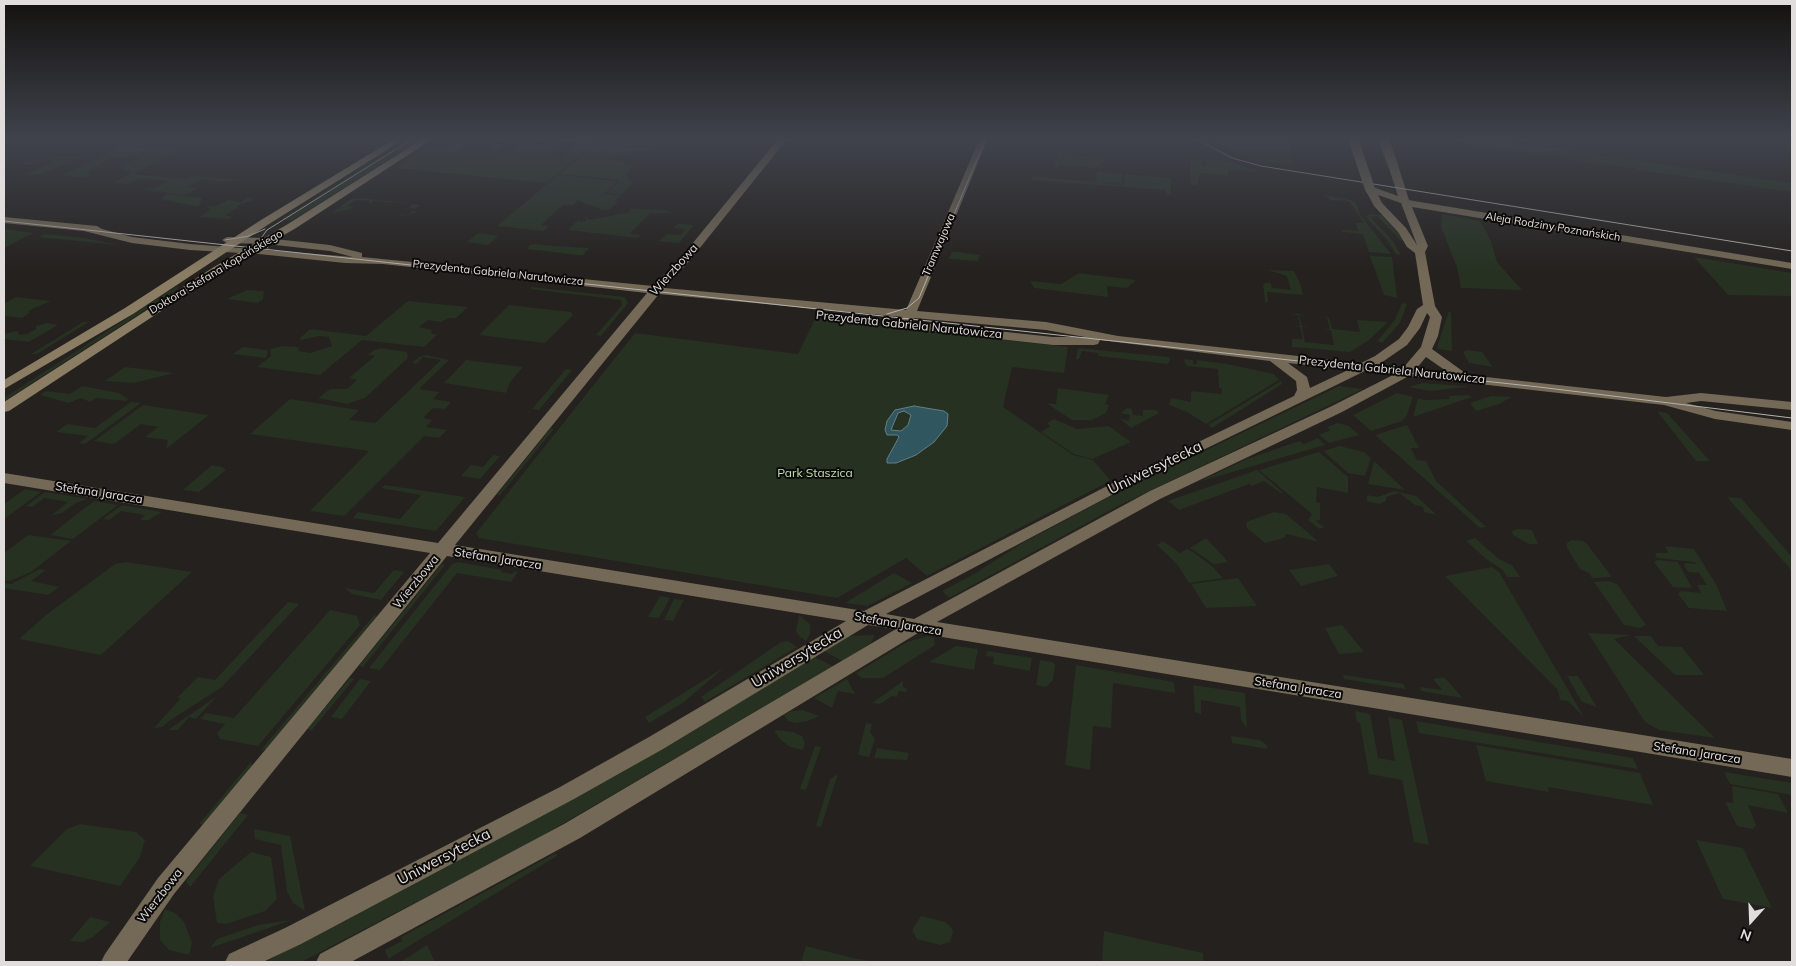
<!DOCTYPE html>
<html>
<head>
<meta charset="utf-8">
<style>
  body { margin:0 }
  #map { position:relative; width:1796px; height:966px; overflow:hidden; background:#25211e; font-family:Mulish,sans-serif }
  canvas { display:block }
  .frame { position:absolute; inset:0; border:5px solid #e0dddc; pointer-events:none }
  .north { position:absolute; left:1726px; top:896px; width:50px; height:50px; -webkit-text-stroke:4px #0c0b09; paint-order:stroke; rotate:200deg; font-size:14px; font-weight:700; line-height:20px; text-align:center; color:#e0dddc }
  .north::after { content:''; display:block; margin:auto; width:18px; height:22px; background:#e0dddc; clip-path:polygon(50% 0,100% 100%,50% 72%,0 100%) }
</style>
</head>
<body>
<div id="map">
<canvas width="1796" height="966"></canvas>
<div class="frame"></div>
<div class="north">N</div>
</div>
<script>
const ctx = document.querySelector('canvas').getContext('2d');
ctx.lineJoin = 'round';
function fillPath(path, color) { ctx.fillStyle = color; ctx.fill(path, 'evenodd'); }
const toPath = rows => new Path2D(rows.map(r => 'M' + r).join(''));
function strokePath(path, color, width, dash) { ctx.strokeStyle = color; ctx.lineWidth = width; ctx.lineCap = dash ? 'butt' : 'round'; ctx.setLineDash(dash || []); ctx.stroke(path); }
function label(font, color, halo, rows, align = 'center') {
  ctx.font = font + ' Mulish,sans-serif'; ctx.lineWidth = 4; ctx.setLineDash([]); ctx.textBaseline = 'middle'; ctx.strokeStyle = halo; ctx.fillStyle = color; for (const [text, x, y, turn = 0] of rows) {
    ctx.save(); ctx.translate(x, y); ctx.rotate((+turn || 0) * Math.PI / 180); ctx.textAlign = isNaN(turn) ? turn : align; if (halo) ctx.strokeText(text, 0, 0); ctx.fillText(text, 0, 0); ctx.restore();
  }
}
const green = toPath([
  [410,138,423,138,291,221,282,219],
  [567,138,597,141,547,183,396,168,426,148,447,150,444,149,456,142,466,144,457,151,490,152,496,147,493,143,506,144,495,153,517,155,520,154,511,153,526,142,556,145,548,152,552,153,548,157,561,158,580,143,567,141,561,144],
  [1209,138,1288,138,1293,163,1269,163,1251,159,1239,155],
  [1445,138,1485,138,1792,183,1792,192,1639,170,1633,167,1629,168,1471,145],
  [599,142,613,143,610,146,659,150,634,151,621,157,601,158,635,164,625,175,633,182,621,195,607,193,620,180,560,174],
  [125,146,151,149,130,158,111,158,86,173,91,174,84,178,62,175],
  [155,149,179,151,133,174,187,179,194,176,241,180,222,182,202,179,187,187,198,188,186,195,140,189,155,188,168,181,141,178,128,184,113,183,130,174,128,173,132,171,121,169,124,167,119,167],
  [1058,152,1062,152,1062,154,1109,158,1096,168,1059,165,1058,168,1054,168],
  [66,155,82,156,39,175,26,174,55,161,43,160,30,165,19,164],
  [1190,158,1201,160,1201,166,1206,166,1206,160,1220,159,1263,172,1229,170,1227,176,1200,173,1197,185,1191,185],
  [1097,172,1123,174,1122,184,1096,182],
  [1125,174,1171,178,1171,195,1166,195,1166,190,1031,180,1032,176,1123,185],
  [558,175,617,181,604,194,620,196,615,201,618,201,611,209,603,210,576,200,577,202,573,205,563,205,541,225,549,226,544,231,497,226],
  [167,194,202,198,199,207,161,199],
  [1324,195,1351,200,1356,203,1361,216,1391,254,1369,252,1363,234,1342,232,1341,230,1358,231,1356,223,1364,223,1349,201,1331,200],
  [247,198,255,199,236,206,239,207,225,215,232,217,228,219,199,217,212,209,207,208,209,206,217,206,228,200,241,202],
  [351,199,361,198,421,205,412,211,419,212,402,216,400,214,407,215,415,209,409,208,412,204,374,201,369,204,369,201,356,200,347,206,353,207,348,210,331,213],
  [630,209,666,210,673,213,650,213,630,234,641,235,638,238,568,230,578,220,581,222,587,220,584,218,587,217,589,220,630,212],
  [1371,214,1382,215,1397,232,1403,241,1400,240,1377,216,1370,217,1392,240,1401,255,1396,254,1387,240,1366,217],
  [1442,214,1480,221,1491,241,1497,262,1522,290,1461,288,1457,267,1441,227],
  [678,224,694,225,679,243,658,241,667,234,681,235,685,229,673,228],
  [4,229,33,233,4,248],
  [478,233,486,234,498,236,488,245,467,242],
  [45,234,85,238,118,245,38,237],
  [536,244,554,246,589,248,583,255,579,255,527,249,530,245],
  [952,252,956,252,980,255,978,261,949,259],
  [1370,256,1392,257,1397,298,1384,295],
  [1694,257,1792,273,1792,296,1728,295],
  [1268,270,1294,271,1300,283,1303,295,1267,292,1268,302,1265,302,1263,284,1265,283,1271,283,1272,288,1291,290,1287,276],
  [1079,273,1085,274,1136,280,1127,288,1107,286,1108,297,1034,288,1030,281,1061,284],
  [177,286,178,289,4,401,4,398],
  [532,287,625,297,628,303,601,336,596,335,622,305,621,300,530,289],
  [247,290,264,291,263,299,258,303,227,299],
  [16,297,51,301,32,309,28,312,30,313,22,318,4,316,4,304],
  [408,301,468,307,456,318,449,318,441,322,428,320,419,327,432,330,431,333,437,335,424,347,362,340,320,375,257,367,271,356,270,349,283,346,298,347,299,351,310,353,332,346,329,337,319,336,301,340,300,338,310,329,366,336],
  [1402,303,1407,304,1400,323,1382,343,1377,341,1395,320],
  [509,305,571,312,573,315,545,343,479,335],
  [1449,311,1451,312,1452,351,1438,349,1437,347],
  [1288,314,1299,314,1308,316,1299,315,1302,326,1311,327,1302,327,1305,342,1334,345,1331,330,1321,329,1330,329,1327,318,1318,316,1338,319,1329,318,1332,329,1360,332,1357,320,1388,322,1369,340,1350,352,1305,348,1292,347,1292,339,1303,339,1300,327,1291,326,1300,326,1298,315],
  [815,319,1068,347,1064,373,1012,367,1003,407,1073,455,1093,460,1110,480,1108,482,927,576,906,558,837,598,479,538,476,533,635,333,798,354],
  [83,322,89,322,37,354,31,354],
  [47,323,58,325,29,342,4,339,4,334,17,331,20,335,27,334,36,329,36,326],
  [243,347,267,350,267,356,265,358,233,354],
  [381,348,407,352,408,358,365,398,347,404,318,398,330,389,347,389,357,380,349,378,375,356,368,355,374,350],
  [1078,348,1169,357,1170,360,1168,364,1098,356,1098,353,1082,351,1079,359,1076,359],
  [1467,350,1482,352,1493,367,1469,363,1463,352],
  [426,355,449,360,419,389,439,392,433,399,451,402,445,409,433,408,423,418,432,420,426,427,447,430,439,438,424,436,344,516,310,511,369,451,250,434,290,399,359,410,349,420,375,423,441,360,423,357,416,364,412,363,419,357],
  [1184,359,1193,360,1193,364,1197,364,1197,360,1227,364,1274,374,1279,380,1206,424,1187,412,1169,405,1171,398,1191,402,1191,391,1222,394,1222,389,1219,388,1218,369,1186,366],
  [466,360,523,367,510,382,506,393,444,383],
  [125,367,174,373,134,383,105,381],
  [566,369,572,370,539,410,532,409],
  [1281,381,1282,384,1212,428,1208,425],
  [1422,383,1466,386,1466,387,1430,391,1409,387],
  [82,386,119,393,128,399,126,401,96,398,90,402,81,398,69,403,40,395,46,391,70,394],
  [1339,386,1363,389,1118,506,949,598,942,591,976,573,1019,545,1105,499],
  [1058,388,1109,395,1105,404,1109,405,1106,413,1092,420,1072,420,1046,403,1056,404],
  [1397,393,1413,397,1407,415,1402,421,1371,431,1353,415],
  [1468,395,1472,397,1413,417,1418,398,1424,400,1450,399,1449,396],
  [1491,396,1512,397,1499,404,1476,411,1470,403],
  [131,402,141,403,85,444,79,443,88,436,56,432,67,424,95,428],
  [143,405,209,415,166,449,168,440,145,437,158,427,141,424,114,444,94,441],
  [1127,408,1132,409,1133,415,1143,416,1143,410,1156,410,1159,413,1131,428,1119,418,1129,421,1130,415,1121,413],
  [1657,411,1667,413,1710,461,1696,461],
  [1054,419,1077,429,1109,426,1131,442,1092,459,1074,454,1041,432,1050,426,1047,423],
  [1338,423,1349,426,1359,435,1329,443,1319,435,1330,430,1327,427],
  [1407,425,1419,448,1411,448,1417,460,1426,461,1436,481,1486,527,1480,528,1375,435],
  [551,428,554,429,500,495,497,495],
  [1318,438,1325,445,1198,482,1247,459,1299,441,1304,444],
  [1340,446,1364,452,1371,458,1365,476,1348,473,1323,451],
  [1319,452,1348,477,1348,493,1317,487,1316,502,1320,503,1320,520,1316,521,1324,527,1319,529,1308,520,1312,514,1259,470],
  [493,455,500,456,480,479,461,476,471,465,483,467],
  [1374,461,1405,490,1368,484],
  [212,465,222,467,226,470,199,492,183,490],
  [1257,470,1282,492,1282,494,1264,481,1252,486,1249,484,1179,510,1168,501],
  [385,485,426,491,465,497,436,531,353,518,358,512,400,519,421,495,381,488],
  [25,489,41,492,4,519,4,504],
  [1394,491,1416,496,1437,515,1424,512,1423,507,1415,505,1399,493,1386,497,1386,501,1379,504,1367,501,1367,495,1378,497],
  [45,492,88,499,76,503,62,513,53,515,52,515,68,502,44,498,32,507,26,506],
  [1727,497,1741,498,1792,557,1792,571],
  [94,501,118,505,73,539,50,535],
  [122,505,162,512,149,520,140,520,145,515,121,511,109,520,103,519],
  [1274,512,1286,514,1319,542,1287,534,1284,538,1265,543,1247,528,1246,522],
  [1517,529,1532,530,1538,544,1529,544,1513,535,1512,531],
  [28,535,71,541,31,572,10,581,4,580,4,553],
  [1206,538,1222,555,1228,562,1214,564,1190,548],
  [1475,538,1499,559,1512,565,1520,577,1507,577,1503,570,1486,559,1466,541],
  [1571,540,1583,541,1587,544,1612,577,1592,578,1589,573,1580,569,1567,548,1567,543],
  [1163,541,1180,553,1187,549,1193,552,1213,567,1223,578,1189,583,1177,564,1157,545],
  [1665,546,1694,549,1717,586,1727,611,1689,608,1678,594,1681,591,1701,593,1697,585,1707,585,1699,573,1688,572,1684,565,1686,563,1696,564,1695,562,1657,558,1655,553,1668,553],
  [1657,560,1678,562,1692,588,1673,587,1654,562],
  [126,562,192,572,101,655,19,639,46,615,115,564],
  [458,562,502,570,501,572,512,574,514,571,518,572,511,582,457,573,380,670,369,668,452,564],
  [442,564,445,565,363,667,359,666],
  [1329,564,1338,576,1301,586,1289,570],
  [1492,567,1499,572,1584,717,1568,701,1560,700,1558,690,1445,576],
  [40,569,46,570,31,581,59,587,48,595,4,588,4,583,11,584],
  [394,570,404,572,381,600,352,594,345,588,374,593],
  [894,573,912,583,867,606,845,603],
  [1238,578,1257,606,1206,608,1191,584],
  [1609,581,1617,584,1646,625,1640,628,1624,625,1594,582],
  [660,596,670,598,659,618,648,617],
  [674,599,684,600,673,621,664,620],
  [288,602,299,604,222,687,169,721,162,727,154,728,180,699,177,698,198,677,215,680],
  [330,610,357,616,360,625,258,746,220,739,217,733,225,724,200,719,206,713,234,718],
  [375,614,376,617,266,749,260,751],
  [799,615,810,624,810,634,806,641,799,636,796,631],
  [1342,625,1364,652,1339,654,1325,628],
  [1588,633,1631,635,1614,639,1715,738,1659,730,1645,722],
  [875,635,871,643,842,661,824,651,847,636],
  [928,636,934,638,935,645,883,678,861,678,856,673,907,642],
  [1634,636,1651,636,1658,646,1682,647,1704,675,1675,675],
  [788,641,797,647,705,702,701,697,781,642],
  [956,646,978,649,974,670,929,662],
  [987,651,1032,658,1030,671,993,664,994,657,986,656],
  [815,657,833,666,528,844,301,962,265,962,619,774],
  [1040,660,1053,662,1055,665,1053,680,1046,687,1036,685],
  [1076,665,1174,682,1175,693,1113,683,1111,728,1093,726,1090,770,1065,765],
  [725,667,684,702,649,723,645,717],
  [1343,675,1404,684,1405,689,1344,679],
  [1567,676,1578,676,1597,707,1582,702],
  [1444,677,1463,698,1421,691,1420,687,1442,690,1433,679],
  [350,678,354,679,312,730,307,729],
  [360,679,371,681,342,719,331,717],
  [847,679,855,694,838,691,832,708,814,698],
  [903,681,903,687,907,689,906,692,899,691,897,697,892,696,880,704,872,703],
  [1193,685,1245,693,1247,728,1241,720,1240,707,1201,700,1201,714,1195,712],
  [217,696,196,719,189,717,178,730,168,730],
  [803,710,819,716,808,721,796,723,788,721,784,715,791,711],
  [1355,711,1370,714,1378,758,1395,761,1388,717,1402,720,1429,845,1414,842,1402,780,1369,774,1360,723,1357,722],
  [1416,721,1633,758,1638,769,1419,733],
  [866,723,872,724,870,732,875,739,869,757,858,755],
  [777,730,793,732,802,736,805,743,803,750,790,747,781,740,774,731],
  [1231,736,1259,740,1266,744,1268,749,1232,743],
  [1476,745,1640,773,1653,805,1548,787,1549,792,1486,781],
  [815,746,821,747,806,790,800,789],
  [877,748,909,753,907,760,874,758],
  [251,762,252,766,204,825,199,824],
  [1724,772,1792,783,1792,795,1730,784],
  [838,774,821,827,816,826,830,779],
  [1732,786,1778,794,1788,813,1748,805,1756,825,1753,829,1737,826,1725,802,1733,803],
  [240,813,248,815,190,887,186,881],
  [80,824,136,832,145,840,140,857,120,886,30,866,67,829],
  [254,829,290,836,305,911,293,903,287,891,281,845,255,839],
  [1696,840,1743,848,1772,908,1723,899],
  [251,852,271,857,277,899,265,911,226,924,217,923,213,897,219,879],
  [556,853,557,856,388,959,385,950,402,941,401,937],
  [165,909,175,913,184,922,192,943,189,955,169,950,160,940,160,922],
  [921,916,945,922,951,927,953,932,950,942,940,945,917,939,912,930],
  [90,917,110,922,93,937,83,942,70,941],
  [292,920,210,948,217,939,258,925],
  [1104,931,1203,953,1203,962,1102,962],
  [427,945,435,962,400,962],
  [806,946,853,958,876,962,801,962]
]);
const water = toPath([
  [914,406,944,411,948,414,947,426,934,442,916,455,896,463,887,463,887,459,899,437,897,435,887,435,885,430,887,421,895,410,914,406],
  [904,411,911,415,908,425,901,431,891,430,898,413,904,411]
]);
const secondary = toPath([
  [779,138,788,138,691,259,665,288,906,310,980,138,988,138,917,311,1046,322,1118,336,1361,363,1375,356,1399,339,1408,327,1417,309,1423,305,1415,253,1407,247,1398,232,1374,206,1365,189,1370,186,1398,196,1388,165,1393,162,1398,165,1409,200,1414,201,1792,263,1792,269,1412,207,1428,246,1425,252,1435,306,1442,317,1438,336,1432,349,1468,375,1666,397,1701,393,1792,402,1792,410,1701,401,1686,403,1716,411,1792,422,1792,430,1715,419,1664,405,1409,376,1342,412,1160,499,937,622,1792,759,1792,777,918,633,580,838,351,962,316,962,320,954,564,824,896,629,868,625,663,749,574,799,301,944,263,962,225,962,229,954,285,928,560,787,649,737,846,621,447,556,174,894,127,962,101,962,105,954,158,878,430,553,4,483,4,473,438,543,647,293,383,264,345,263,259,254,190,250,132,243,84,231,4,223,4,217,97,226,102,229,132,237,190,244,353,257,330,251,266,244,227,243,222,240,227,237,266,238,330,245,362,253,362,257,653,286,683,255,779,138],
  [1378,195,1401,203,1417,245,1406,228,1382,203,1378,195],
  [659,294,903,317,901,321,890,319,884,323,890,327,1053,345,1094,345,1098,344,1100,340,1270,361,1296,381,1297,390,1294,396,1113,483,864,611,455,545,659,294],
  [1427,313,1430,317,1421,347,1403,368,1378,365,1407,345,1420,328,1427,313],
  [914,318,1046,330,1085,337,1053,337,913,322,914,318],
  [1426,357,1449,373,1416,369,1426,357],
  [1288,363,1348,370,1310,388,1307,377,1288,363],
  [1365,371,1393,375,1332,406,1150,491,914,619,886,614,1123,489,1365,371]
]);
const primary = toPath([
  [396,138,406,138,269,224,133,314,4,389,4,380,125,308,261,220,396,138],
  [424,138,434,138,296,228,222,271,9,411,4,412,4,402,214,267,288,224,424,138]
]);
const tram = toPath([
  [1194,138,1232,158,1261,166,1792,251],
  [4,221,1539,387,1792,418],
  [225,240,249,236,265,229],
  [268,248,259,241,267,230,414,138],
  [887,314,907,308,919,298,986,138]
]);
const secondaryBridge = toPath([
  [1383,138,1393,165],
  [1354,141,1370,189]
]);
const farStreetnames = [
  ["Aleja Rodziny Poznańskich",1553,227,9],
  ["Tramwajowa",939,245,-67],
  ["Doktora Stefana Kopcińskiego",216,272,-31],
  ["Prezydenta Gabriela Narutowicza",498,273,6]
];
const streetNames = [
  ["Wierzbowa",674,270,-48],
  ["Prezydenta Gabriela Narutowicza",909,325,6],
  ["Prezydenta Gabriela Narutowicza",1392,370,6],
  ["Stefana Jaracza",99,493,9],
  ["Stefana Jaracza",498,559,9],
  ["Wierzbowa",416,582,-51],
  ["Stefana Jaracza",898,624,10],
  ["Stefana Jaracza",1298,688,9],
  ["Stefana Jaracza",1697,753,9],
  ["Wierzbowa",160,896,-52]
];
const parkNames = [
  ["Park Staszica",815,473]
];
const nearStreetnames = [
  ["Uniwersytecka",1155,468,-26],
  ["Uniwersytecka",797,658,-31],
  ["Uniwersytecka",444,857,-28]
];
fillPath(green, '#263121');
fillPath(water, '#305660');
strokePath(water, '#657e85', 1);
fillPath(secondary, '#746956');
fillPath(primary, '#8a7d64');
strokePath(tram, '#b4b1af', 1);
strokePath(secondaryBridge, '#746956', 10);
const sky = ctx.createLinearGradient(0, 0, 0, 273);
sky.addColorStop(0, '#141210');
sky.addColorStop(0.51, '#40434c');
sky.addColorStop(1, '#40434c00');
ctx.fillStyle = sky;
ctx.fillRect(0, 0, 1796, 273);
label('11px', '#e0dddc', '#0c0b09', farStreetnames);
label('12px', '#e0dddc', '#0c0b09', streetNames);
label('12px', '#bee0af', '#0c0b09', parkNames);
label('15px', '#e0dddc', '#0c0b09', nearStreetnames);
</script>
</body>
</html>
